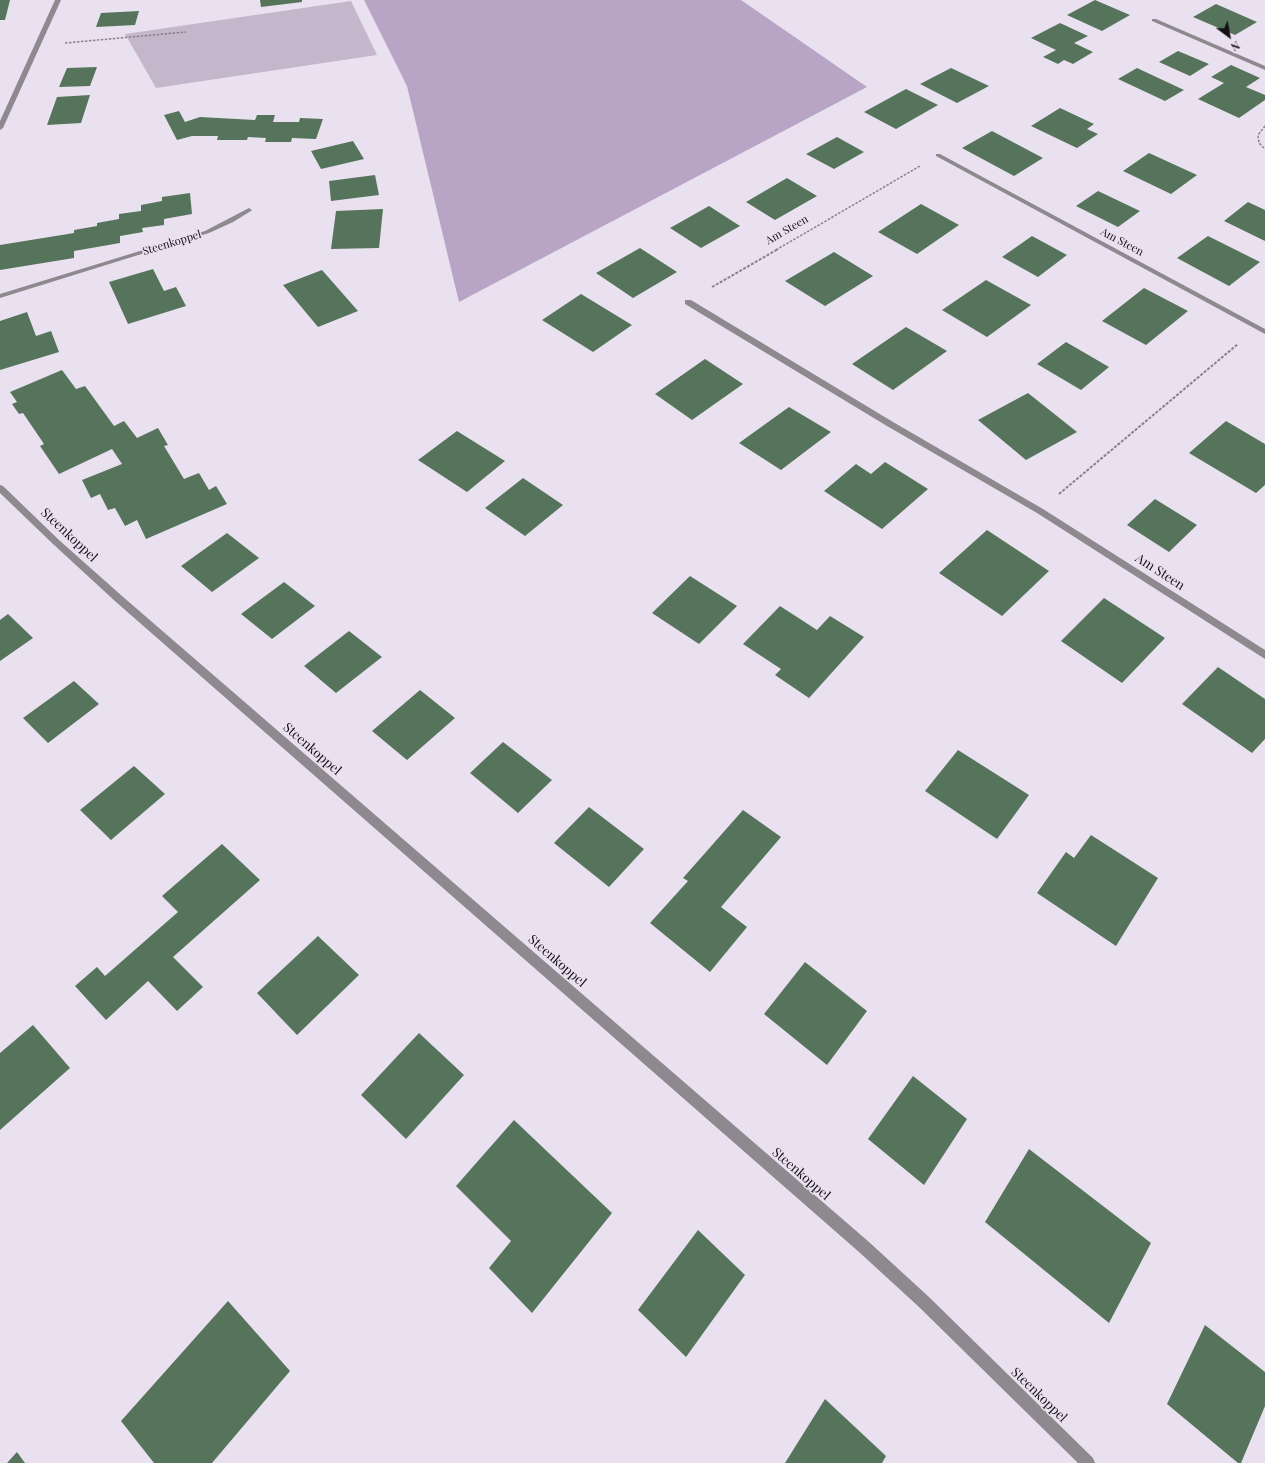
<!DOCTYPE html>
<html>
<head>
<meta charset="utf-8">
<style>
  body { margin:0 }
  #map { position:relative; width:1265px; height:1463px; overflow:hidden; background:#eae1f0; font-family:"Playfair Display",serif }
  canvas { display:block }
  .north { position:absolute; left:1209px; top:16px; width:40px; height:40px; -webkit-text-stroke:3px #eae1f0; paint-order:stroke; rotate:148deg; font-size:11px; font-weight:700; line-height:16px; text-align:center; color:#131015 }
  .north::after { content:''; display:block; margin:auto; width:14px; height:18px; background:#131015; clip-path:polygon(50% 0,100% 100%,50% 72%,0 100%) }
</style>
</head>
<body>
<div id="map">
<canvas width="1265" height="1463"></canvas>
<div class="north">N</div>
</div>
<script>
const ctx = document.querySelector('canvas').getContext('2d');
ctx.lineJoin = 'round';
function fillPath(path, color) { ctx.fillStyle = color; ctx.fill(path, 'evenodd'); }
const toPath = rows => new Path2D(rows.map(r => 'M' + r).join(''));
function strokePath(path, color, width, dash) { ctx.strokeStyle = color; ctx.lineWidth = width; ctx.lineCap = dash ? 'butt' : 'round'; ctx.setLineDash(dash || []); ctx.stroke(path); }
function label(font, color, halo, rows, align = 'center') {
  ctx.font = font + ' "Playfair Display",serif'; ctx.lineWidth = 3; ctx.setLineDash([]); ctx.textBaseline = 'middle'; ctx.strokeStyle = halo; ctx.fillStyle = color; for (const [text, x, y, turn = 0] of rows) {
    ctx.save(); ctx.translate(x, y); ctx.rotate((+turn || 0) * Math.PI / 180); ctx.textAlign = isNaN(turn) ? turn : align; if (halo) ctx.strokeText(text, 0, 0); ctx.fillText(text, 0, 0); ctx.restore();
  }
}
const green = toPath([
  [351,1,377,55,156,88,125,34]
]);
const forest = toPath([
  [364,0,741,0,867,87,459,302,407,86]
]);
const building = toPath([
  [0,0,10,0,5,20,0,20],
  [260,0,302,0,302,2,261,7],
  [1095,0,1130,15,1102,31,1067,15],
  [1216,4,1257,22,1235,35,1193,17],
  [139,11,135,25,96,27,101,13],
  [1060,23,1088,36,1074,43,1093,52,1073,64,1064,60,1058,64,1043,57,1056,50,1031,38],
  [1178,51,1209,64,1190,76,1159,62],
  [1231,65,1260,78,1246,87,1265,95,1265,100,1239,118,1198,99,1224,83,1211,77],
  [97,67,90,86,59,87,67,68],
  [951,68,989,86,957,103,920,84],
  [1137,68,1184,90,1165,101,1118,79],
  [906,89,938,105,896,129,864,112],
  [90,95,81,123,47,125,57,97],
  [1060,108,1094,124,1087,129,1098,134,1077,148,1031,126],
  [179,111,185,122,200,117,255,120,257,115,275,115,273,122,299,122,300,118,323,119,316,139,292,138,291,142,265,142,266,138,248,137,247,140,217,140,218,136,192,136,177,140,164,115],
  [992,131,1043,158,1014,176,962,148],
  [837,137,864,152,834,169,806,154],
  [353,141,364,159,321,169,311,151],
  [1149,153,1197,175,1171,194,1123,171],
  [375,175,379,195,331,201,329,181],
  [787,178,817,196,775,220,746,202],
  [1098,191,1140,211,1118,227,1076,206],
  [190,193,192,214,164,219,164,225,142,228,143,232,120,236,120,243,74,251,74,258,0,270,0,245,74,233,74,230,97,226,97,223,119,219,119,214,141,211,141,205,162,201,162,197],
  [1248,202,1265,210,1265,241,1224,221],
  [921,204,959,225,917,254,878,232],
  [709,206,740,226,701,248,670,228],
  [383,209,379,248,331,249,336,211],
  [1032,236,1067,255,1038,277,1002,257],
  [1208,236,1260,262,1229,286,1177,258],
  [640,248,677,272,633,298,596,273],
  [834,252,873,276,825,306,785,281],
  [153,269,164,291,176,287,186,306,128,324,109,282],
  [322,270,358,311,318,327,283,285],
  [986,280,1031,305,987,337,942,310],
  [1144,288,1188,311,1146,345,1102,321],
  [581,294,632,325,593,352,542,320],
  [27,312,36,336,51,331,59,352,0,370,0,321],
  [906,327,947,351,893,390,852,364],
  [1066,342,1109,367,1081,390,1037,364],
  [705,359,743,384,692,420,655,394],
  [62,370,76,389,85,386,114,426,124,421,137,438,158,428,168,445,164,446,184,479,199,473,209,490,216,486,227,504,146,539,137,520,125,526,115,508,108,510,100,494,91,498,82,480,122,464,112,449,59,474,40,446,44,444,23,413,19,414,12,404,17,402,10,392],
  [1028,393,1077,432,1026,460,978,420],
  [789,407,831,432,781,470,739,443],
  [1226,421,1265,444,1265,485,1256,493,1189,453],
  [457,431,505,461,467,492,418,460],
  [885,462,928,489,882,529,824,491,856,464,871,474],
  [523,478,563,505,525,536,485,508],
  [1155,499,1197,525,1169,552,1127,525],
  [987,530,1049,571,1002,616,939,573],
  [227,533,259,558,212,592,181,566],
  [690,576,737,606,699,644,652,613],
  [284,582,315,606,272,639,241,614],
  [1104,598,1165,638,1122,683,1061,641],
  [780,606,817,630,830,616,864,637,809,698,775,675,781,669,743,644],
  [8,614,33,638,0,661,0,620],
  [349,631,382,657,336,693,304,666],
  [1218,667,1265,699,1265,739,1252,753,1182,704],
  [74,681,99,704,48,743,23,718],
  [420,690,455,718,407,760,372,731],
  [503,742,552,780,518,813,470,773],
  [958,750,1029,795,997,839,925,791],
  [134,766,165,794,111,840,80,810],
  [589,807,644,849,609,887,554,843],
  [743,810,781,837,721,907,747,927,710,972,650,923,688,881,683,878],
  [1091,835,1158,878,1116,946,1037,893,1066,852,1074,858],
  [222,844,260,880,173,957,203,987,177,1011,148,981,106,1020,75,986,97,967,105,976,178,912,162,896],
  [318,936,359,975,297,1035,257,993],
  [805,962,867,1011,827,1065,764,1014],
  [33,1025,70,1068,0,1130,0,1053],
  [419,1033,464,1075,406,1139,361,1095],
  [913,1076,967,1119,924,1185,868,1139],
  [514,1120,612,1213,532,1313,489,1268,511,1241,456,1186],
  [1029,1149,1151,1243,1109,1323,985,1222],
  [698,1230,745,1275,686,1357,638,1310],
  [228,1301,290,1371,212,1463,154,1463,121,1421],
  [1205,1325,1265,1372,1265,1406,1241,1463,1238,1463,1167,1404],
  [825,1399,886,1456,882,1463,785,1463],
  [17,1452,25,1463,7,1463]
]);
const pathFar1 = toPath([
  [65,43,186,32],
  [1265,126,1258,135,1259,143,1265,149],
  [776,250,920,166]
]);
const path = toPath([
  [712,287,778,249],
  [1059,494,1238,344]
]);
const minor = toPath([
  [55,0,61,0,3,128,0,130,0,121,55,0],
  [1152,19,1156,19,1265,66,1265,70,1152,21,1152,19],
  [936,154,940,154,1265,329,1265,334,936,156,936,154],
  [249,208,252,210,251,211,233,222,209,233,0,298,0,294,205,231,249,208],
  [685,300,691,300,893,422,1043,509,1265,650,1265,659,1037,513,887,426,685,304,685,300],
  [0,485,3,486,59,540,122,596,869,1242,929,1297,1093,1458,1095,1463,1078,1463,919,1307,859,1252,116,602,53,544,0,493,0,485]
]);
const farStreetnames = [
  ["Am Steen",787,230,-30],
  ["Am Steen",1122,242,28],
  ["Steenkoppel",172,243,-17]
];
const streetNames = [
  ["Steenkoppel",69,535,43],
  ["Am Steen",1160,572,33],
  ["Steenkoppel",312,749,41],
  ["Steenkoppel",557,961,41],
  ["Steenkoppel",801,1174,41],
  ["Steenkoppel",1039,1395,44]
];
fillPath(green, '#c4b7cc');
fillPath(forest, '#b8a4c5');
fillPath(building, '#56745b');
strokePath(pathFar1, '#89828d', 1.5, [2.5, 1.5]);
strokePath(path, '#89828d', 2, [3, 1.5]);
fillPath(minor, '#8d898f');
label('11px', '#131015', '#eae1f0', farStreetnames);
label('13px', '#131015', '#eae1f0', streetNames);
</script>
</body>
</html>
